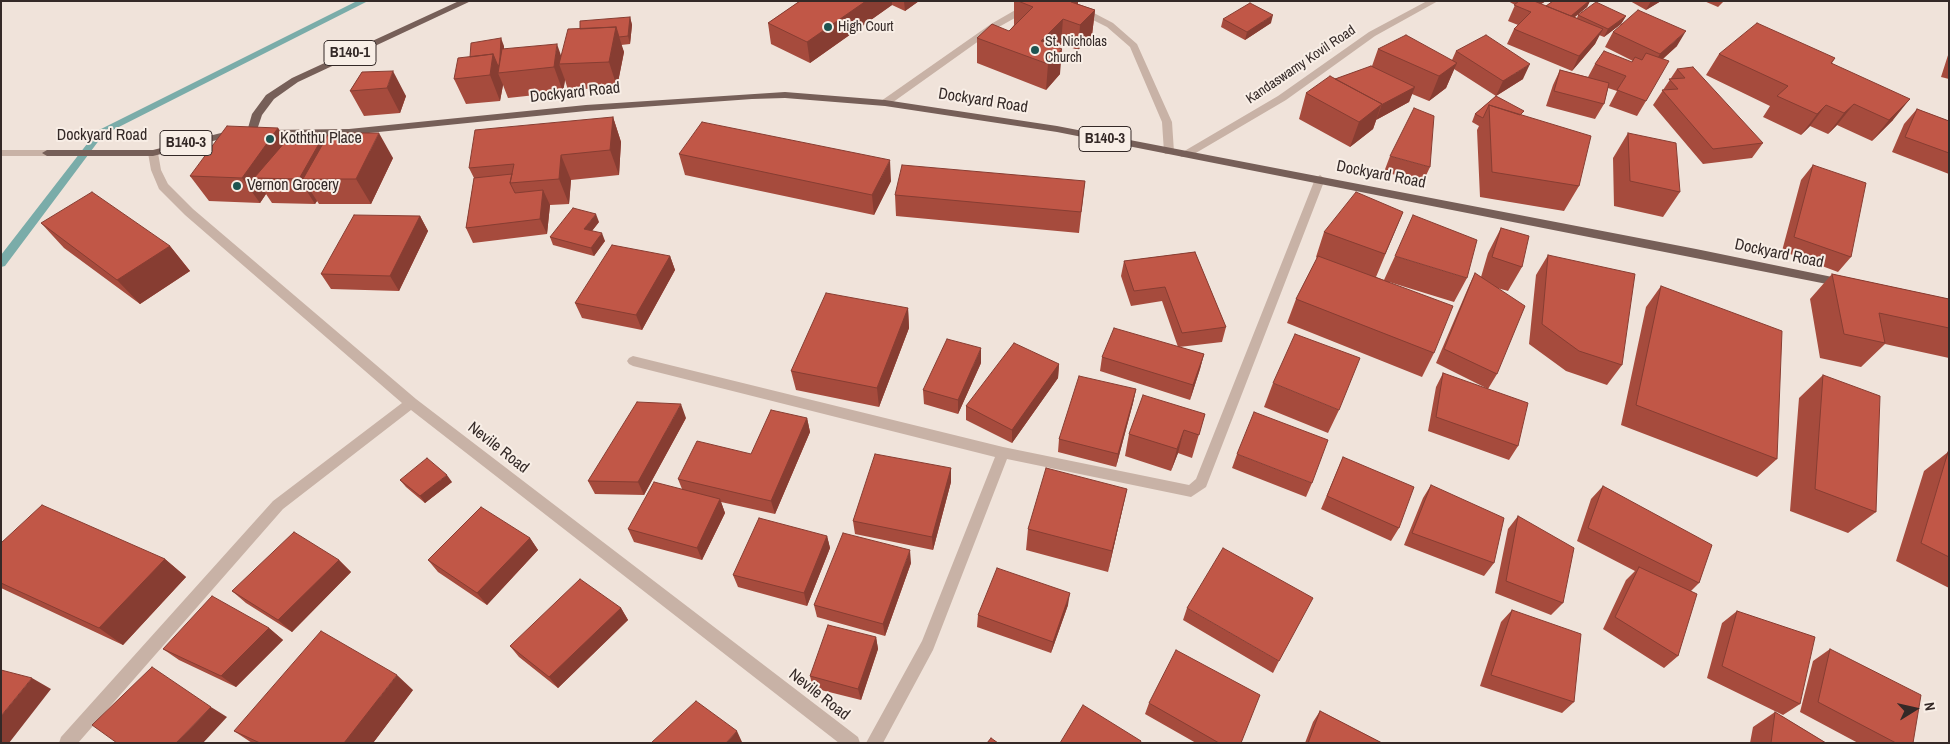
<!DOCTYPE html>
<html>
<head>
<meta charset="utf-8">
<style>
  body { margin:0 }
  #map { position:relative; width:1950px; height:744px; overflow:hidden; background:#f0e3da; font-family:"Archivo Narrow",sans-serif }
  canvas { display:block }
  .frame { position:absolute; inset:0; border:2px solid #342927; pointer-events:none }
  .north { position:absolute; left:1890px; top:684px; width:50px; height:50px; -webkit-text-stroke:4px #f8eee6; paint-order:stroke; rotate:80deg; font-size:14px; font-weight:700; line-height:20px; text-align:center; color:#342927 }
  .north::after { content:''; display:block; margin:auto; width:18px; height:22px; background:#342927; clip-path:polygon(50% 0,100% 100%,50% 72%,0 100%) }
</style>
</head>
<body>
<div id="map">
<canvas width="1950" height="744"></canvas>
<div class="frame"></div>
<div class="north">N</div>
</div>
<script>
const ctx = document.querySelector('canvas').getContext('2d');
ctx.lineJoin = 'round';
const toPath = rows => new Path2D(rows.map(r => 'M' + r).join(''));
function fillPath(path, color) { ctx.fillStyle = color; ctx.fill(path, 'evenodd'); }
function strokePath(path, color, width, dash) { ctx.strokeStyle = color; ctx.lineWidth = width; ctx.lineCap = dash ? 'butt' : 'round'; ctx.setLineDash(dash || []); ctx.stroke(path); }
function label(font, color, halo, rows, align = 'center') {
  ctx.font = font + ' "Archivo Narrow",sans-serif'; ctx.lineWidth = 4; ctx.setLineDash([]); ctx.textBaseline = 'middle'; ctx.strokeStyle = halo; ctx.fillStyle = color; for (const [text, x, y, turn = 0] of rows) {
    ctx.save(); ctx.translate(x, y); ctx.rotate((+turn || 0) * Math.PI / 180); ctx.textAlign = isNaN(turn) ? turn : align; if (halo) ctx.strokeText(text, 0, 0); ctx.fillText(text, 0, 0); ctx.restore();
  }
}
const stream = toPath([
  [357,1,368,1,103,135,5,266,1,267,1,255,97,131,357,1]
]);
const minor = toPath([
  [1031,1,1049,1,1038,5,997,28,889,105,881,105,881,101,991,24,1031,1],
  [1055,1,1071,1,1113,23,1137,44,1172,122,1174,152,1173,154,1165,154,1164,152,1162,122,1130,47,1107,27,1055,1],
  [1427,1,1438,1,1375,36,1286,100,1189,157,1181,157,1180,155,1181,153,1278,96,1369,32,1427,1],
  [153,150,158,153,161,170,168,184,193,209,416,399,858,737,860,743,839,743,411,410,283,509,78,743,59,743,61,737,273,501,402,403,185,215,159,189,151,170,148,153,153,150],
  [1320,175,1325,179,1206,487,1191,497,1007,459,933,650,883,743,866,743,922,641,995,457,633,366,629,364,627,361,629,358,633,356,1003,447,1189,485,1196,479,1315,179,1320,175]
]);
const tertiary = toPath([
  [1,150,47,150,52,153,47,156,1,156,1,150]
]);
const primary = toPath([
  [459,1,471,1,298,82,274,99,262,115,257,130,249,130,248,128,252,114,266,95,292,78,459,1],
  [785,92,885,100,1057,126,1696,249,1842,279,1848,283,1842,287,1057,132,885,106,785,98,752,99,586,111,349,135,298,137,266,136,261,133,266,130,349,129,586,105,785,92],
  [237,129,242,132,241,134,153,156,47,156,42,153,47,150,153,150,237,129]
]);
const wall = toPath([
  [800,1,919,1,905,11,892,5,810,63,771,44,768,23],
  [1014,1,1078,1,1078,4,1095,10,1092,35,1078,50,1061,44,1057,48,1060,74,1046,90,977,63,977,38,1009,31,1014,25],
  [1508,1,1546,1,1541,4,1546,6,1553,1,1590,1,1587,7,1575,17,1577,18,1578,15,1626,16,1621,24,1604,37,1599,35,1595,44,1572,71,1507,44,1514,29,1518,25,1508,21,1515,5],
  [1630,1,1661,1,1646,10],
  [1704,1,1724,1,1718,7],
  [630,17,632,25,630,44,621,45,624,52,617,87,568,90,565,80,563,92,508,98,503,85,500,101,466,104,454,79,470,57,504,46,504,49,561,56,580,29],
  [1223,19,1271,23,1245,40,1221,27],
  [1613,32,1677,46,1663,59,1646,101,1637,116,1609,106,1617,91,1608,88,1604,104,1595,119,1546,106,1553,85,1560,70,1588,77,1595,64,1632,62,1633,61,1605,47],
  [1378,49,1452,60,1456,51,1523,79,1496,96,1454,69,1446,88,1429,101,1412,94,1409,102,1376,120,1373,129,1350,147,1299,119,1306,93,1335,79,1372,66],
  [1949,52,1949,79,1941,77],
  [1719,54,1835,58,1832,63,1893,120,1872,141,1837,125,1828,134,1810,126,1801,135,1763,117,1770,106,1706,75],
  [1677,69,1763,143,1752,158,1703,164,1653,105],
  [362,72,406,96,400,113,364,116,350,91],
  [1496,96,1522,115,1579,186,1564,211,1480,197,1477,130,1479,126,1472,122,1475,114],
  [1917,109,1949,121,1949,174,1892,152,1904,124],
  [613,117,621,142,619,175,571,180,569,204,550,205,547,234,473,243,466,228,474,178,469,168],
  [278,128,286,141,325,133,327,137,393,158,371,204,319,204,317,201,315,204,272,203,266,194,260,203,209,201,190,176],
  [1628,133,1680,192,1663,217,1614,206,1613,158],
  [679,154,891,181,874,215,685,175],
  [1390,156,1430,167,1423,182,1384,172],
  [1813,165,1851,257,1838,272,1782,251,1801,180],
  [1085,181,1079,233,896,216,895,195],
  [1403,212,1376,277,1384,280,1395,256,1467,278,1454,302,1389,282,1434,353,1422,377,1287,323,1296,299,1317,258,1316,257,1324,232],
  [420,216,428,231,399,291,331,289,321,274],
  [599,222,592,231,605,241,594,256,553,245,550,237],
  [41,223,170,246,190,271,140,304,64,248],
  [1501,228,1522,267,1508,291,1497,288,1497,374,1488,389,1436,363,1468,288,1475,273,1481,277,1488,253],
  [1195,252,1226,327,1222,342,1179,347,1204,354,1200,369,1190,400,1100,371,1102,357,1178,347,1162,301,1131,306,1121,276,1124,261],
  [1548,255,1622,365,1607,385,1566,371,1529,344,1536,275],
  [670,256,675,270,642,330,582,318,575,303],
  [1832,274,1949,299,1949,358,1885,344,1861,367,1820,358,1810,299],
  [1661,286,1777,459,1757,477,1621,425,1646,307],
  [908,308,909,328,879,407,796,390,791,371],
  [981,363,958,414,924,404,923,390],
  [1059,364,1058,378,1012,443,966,420,966,406],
  [1443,373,1518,446,1509,460,1428,431,1436,387],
  [1823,375,1876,512,1848,533,1790,511,1799,398],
  [1273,383,1339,410,1328,433,1264,407],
  [1136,389,1133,403,1116,467,1058,452,1059,439],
  [1205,414,1192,458,1178,453,1171,471,1125,456,1129,434],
  [686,418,644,495,595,494,588,481],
  [807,418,810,432,775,514,721,502,725,513,702,560,634,542,628,529,682,489,678,479,751,454],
  [1948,452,1949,452,1949,588,1896,561,1924,471],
  [1237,454,1312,483,1306,497,1232,468],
  [1343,457,1399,528,1391,541,1321,509],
  [951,468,951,482,933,550,855,534,853,521],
  [400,480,452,482,425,503,406,487],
  [1431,485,1494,563,1484,576,1404,545,1423,498],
  [1603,486,1699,583,1691,591,1678,656,1664,668,1603,629,1626,580,1635,571,1577,541,1591,499],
  [1127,489,1108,572,1026,550,1028,529],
  [1518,516,1563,603,1551,615,1495,593,1508,529],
  [827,536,830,548,807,606,738,587,733,575],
  [530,538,538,550,487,605,438,572,428,560],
  [1,543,165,559,186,577,123,645,1,588],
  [339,560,351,572,292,632,246,603,232,591],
  [911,563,885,636,817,617,814,605],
  [1068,605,1051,653,977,627,978,615],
  [621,608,628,620,558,688,519,657,510,646],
  [1187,608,1279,661,1273,673,1183,620],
  [1512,610,1574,702,1562,713,1480,686,1501,622],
  [1737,611,1800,704,1783,715,1707,678,1722,623],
  [269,628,283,640,236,687,179,660,163,649],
  [876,637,878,649,861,700,813,688,810,676],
  [1830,649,1913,743,1858,743,1800,712,1813,661],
  [413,690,373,743,252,743,234,731],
  [1149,703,1241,743,1196,743,1145,714],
  [1320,711,1382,743,1305,743,1313,722],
  [1775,712,1826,743,1750,743,1753,727]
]);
const shadedWall = toPath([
  [866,1,892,1,892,5,810,63,807,42],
  [904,1,919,1,905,11],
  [1072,1,1078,1,1077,19],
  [1536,1,1546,1,1528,12,1531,4],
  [1589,1,1590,1,1587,7,1562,27,1566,19],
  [1651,1,1661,1,1646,10],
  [1095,10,1092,35,1078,50,1080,25],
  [1273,15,1271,23,1245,40,1247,32],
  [1626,16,1621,24,1604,37,1608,29],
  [630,17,632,25,630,44,628,36],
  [1063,19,1061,44,1043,63,1041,41],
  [616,27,624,52,617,87,609,62],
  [1603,29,1595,44,1572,71,1579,56],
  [1686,31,1677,46,1651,69,1660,54],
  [501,38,504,46,503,73,503,72,498,73,503,85,500,101,490,75,493,54],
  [557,44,564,64,559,64,565,80,563,92,554,67],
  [1062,49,1060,74,1046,90,1048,64],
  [1457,63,1446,88,1429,101,1439,76],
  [1530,64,1523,79,1496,96,1503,81],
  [393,71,406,96,400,113,387,88],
  [1415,87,1409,102,1376,120,1381,105],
  [1910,99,1893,120,1872,141,1889,120],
  [1382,104,1373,129,1350,147,1359,122],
  [1854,104,1837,125,1828,134,1844,113],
  [1826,105,1810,126,1801,135,1817,114],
  [613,117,621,142,619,175,610,150],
  [278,128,294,153,254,178,266,194,260,203,242,178],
  [325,133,340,158,303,179,317,201,315,204,299,179],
  [379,133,393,158,371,204,356,179],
  [561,155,571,180,569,204,559,179],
  [890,160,891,181,874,215,872,195],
  [543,190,550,205,547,234,540,219],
  [596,214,599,222,587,237,584,229],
  [420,216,428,231,399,291,390,276],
  [602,233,605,241,594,256,591,248],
  [170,246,190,271,140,304,117,280],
  [670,256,675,270,642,330,636,315],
  [908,308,909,328,879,407,877,388],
  [981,348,981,363,958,414,958,400],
  [1204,354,1200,369,1190,400,1193,385],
  [1059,364,1058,378,1012,443,1012,430],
  [1136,389,1133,403,1116,467,1118,454],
  [681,404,686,418,644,495,638,482],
  [807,418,810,432,775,514,771,501],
  [1184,430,1178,453,1171,471,1177,449],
  [951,468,951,482,933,550,932,537],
  [447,475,452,482,425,503,420,496],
  [1127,489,1122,511,1108,572,1112,551],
  [720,499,725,513,702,560,697,548],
  [827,536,830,548,807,606,804,593],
  [530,538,538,550,487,605,477,593],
  [910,550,911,563,885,636,883,624],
  [165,559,186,577,123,645,99,628],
  [339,560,351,572,292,632,278,620],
  [1070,593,1068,605,1051,653,1053,642],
  [621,608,628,620,558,688,549,677],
  [269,628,283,640,236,687,221,676],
  [876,637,878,649,861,700,858,689],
  [397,675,413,690,373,743,344,743],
  [32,678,51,689,9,743,1,743,1,716],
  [211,707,227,717,203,743,176,743],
  [737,731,742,742,741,743,726,743]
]);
const building = toPath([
  [800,1,866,1,807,42,768,23,800,1],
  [1018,1,1072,1,1071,2,1095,10,1080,25,1063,19,1041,41,1062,49,1048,64,977,38,992,24,1009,31,1033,7,1018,1],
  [1519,1,1534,1,1603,29,1579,56,1514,29,1531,12,1514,5,1519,1],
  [1553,1,1589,1,1571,16,1546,6,1553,1],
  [1596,2,1626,16,1608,29,1578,15,1596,2],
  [1250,3,1273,15,1247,32,1223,19,1250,3],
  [1638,10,1686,31,1660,54,1613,32,1638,10],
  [630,17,628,36,619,37,616,27,580,29,580,21,630,17],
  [1757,23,1835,58,1831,63,1910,99,1889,120,1854,104,1844,113,1826,105,1817,114,1777,96,1788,86,1719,54,1757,23],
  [616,27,609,62,559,64,568,29,616,27],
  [1406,35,1457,63,1439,76,1378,49,1406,35],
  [1486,35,1530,64,1503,81,1456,51,1486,35],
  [501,38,500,57,499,65,498,66,493,54,470,57,471,43,501,38],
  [557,44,554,67,498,73,502,49,557,44],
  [1604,51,1632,62,1635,57,1642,60,1646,53,1669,61,1646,101,1617,90,1626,76,1595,64,1604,51],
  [493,54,490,75,454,79,458,58,493,54],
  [1371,66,1415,87,1381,105,1382,104,1335,79,1371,66],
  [1693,67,1763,143,1713,149,1662,90,1678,89,1669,79,1685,78,1677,69,1693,67],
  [1560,70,1609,83,1604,104,1554,91,1560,70],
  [393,71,387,88,350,91,362,72,393,71],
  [1330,76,1382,104,1359,122,1306,93,1330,76],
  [1496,96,1524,111,1520,115,1489,105,1483,118,1475,114,1496,96],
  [1489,105,1591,136,1579,186,1492,172,1489,105],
  [1414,108,1434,116,1430,167,1390,156,1414,108],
  [1917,109,1949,121,1949,153,1905,137,1917,109],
  [613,117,610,150,561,155,559,179,510,183,514,164,469,168,475,130,613,117],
  [702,122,890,160,872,195,679,154,702,122],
  [227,126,278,128,242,178,190,176,227,126],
  [325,133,299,179,254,178,292,134,325,133],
  [329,133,379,133,356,179,303,179,329,133],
  [1628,133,1676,143,1680,192,1630,181,1628,133],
  [902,165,1085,181,1081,212,895,195,902,165],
  [1813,165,1866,183,1851,257,1794,237,1813,165],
  [512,174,510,183,515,193,543,190,540,219,466,228,474,178,512,174],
  [92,192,170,246,117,280,41,223,92,192],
  [1356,192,1403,212,1385,254,1324,232,1356,192],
  [573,208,596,214,584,229,602,233,591,248,550,237,573,208],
  [354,215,420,216,390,276,321,274,354,215],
  [1413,215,1477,240,1467,278,1395,256,1413,215],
  [1501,228,1529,236,1522,267,1492,257,1501,228],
  [612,245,670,256,636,315,575,303,612,245],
  [1195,252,1226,327,1182,333,1165,287,1134,291,1124,261,1195,252],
  [1548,255,1635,274,1622,365,1579,351,1542,324,1548,255],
  [1318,256,1453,306,1434,353,1296,299,1318,256],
  [1475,273,1525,306,1497,374,1444,349,1475,273],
  [1832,274,1949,299,1949,328,1879,313,1885,343,1844,334,1832,274],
  [1661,286,1782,331,1777,459,1636,405,1661,286],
  [826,293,908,308,877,388,791,371,826,293],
  [1114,328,1204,354,1193,385,1102,357,1114,328],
  [1295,334,1360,358,1339,410,1273,383,1295,334],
  [947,339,981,348,958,400,923,390,947,339],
  [1014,343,1059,364,1012,430,966,406,1014,343],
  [1443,373,1528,403,1518,446,1436,417,1443,373],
  [1823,375,1880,396,1876,512,1815,489,1823,375],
  [1079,376,1136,389,1118,454,1059,439,1079,376],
  [1143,395,1205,414,1199,435,1184,430,1177,449,1129,434,1143,395],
  [637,402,681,404,638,482,588,481,637,402],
  [771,410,807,418,771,501,678,479,697,441,751,454,771,410],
  [1254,412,1328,440,1312,483,1237,454,1254,412],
  [1948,452,1949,452,1949,557,1921,543,1948,452],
  [875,454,951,468,932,537,853,521,875,454],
  [1343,457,1414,487,1399,528,1327,496,1343,457],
  [427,458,447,475,420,496,400,480,427,458],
  [1046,468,1127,489,1112,551,1028,529,1046,468],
  [654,482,720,499,697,548,628,529,654,482],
  [1431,485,1504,518,1494,563,1412,533,1431,485],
  [1603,486,1712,545,1699,583,1588,528,1603,486],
  [42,505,165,559,99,628,1,583,1,543,42,505],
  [481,507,530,538,477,593,428,560,481,507],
  [1518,516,1574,548,1563,603,1506,581,1518,516],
  [759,518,827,536,804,593,733,575,759,518],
  [294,532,339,560,278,620,232,591,294,532],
  [843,533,910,550,883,624,814,605,843,533],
  [1223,548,1313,598,1279,661,1187,608,1223,548],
  [1639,567,1697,594,1678,656,1615,617,1639,567],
  [997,568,1070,593,1053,642,978,615,997,568],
  [580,579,621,608,549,677,510,646,580,579],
  [212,596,269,628,221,676,163,649,212,596],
  [1512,610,1581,634,1574,702,1491,675,1512,610],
  [1737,611,1815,637,1800,704,1722,666,1737,611],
  [828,625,876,637,858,689,810,676,828,625],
  [321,631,397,675,344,743,260,743,234,731,321,631],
  [1830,649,1921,695,1913,743,1896,743,1818,702,1830,649],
  [1176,650,1260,695,1241,743,1219,743,1149,703,1176,650],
  [152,667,211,707,176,743,117,743,92,725,152,667],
  [1,670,32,678,1,716,1,670],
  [696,701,737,731,726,743,651,743,696,701],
  [1083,705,1141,741,1140,743,1060,743,1083,705],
  [1320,711,1382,743,1308,743,1320,711],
  [1775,712,1826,743,1771,743,1775,712],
  [991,738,998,743,987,743,991,738]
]);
const markers = [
  [828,27,5,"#1e5451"],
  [1035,50,5,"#1e5451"],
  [270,139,5,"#1e5451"],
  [237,186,5,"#1e5451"]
];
const farPoinames = [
  ["High Court",838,27],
  ["St. Nicholas",1045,42],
  ["Church",1045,58]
];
const farStreetnames = [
  ["Kandaswamy Kovil Road",1301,65,-34]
];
const shields = [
  [350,53,52],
  [1105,139,52],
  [186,143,52]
];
const shieldNames = [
  ["B140-1",350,53],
  ["B140-3",1105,139],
  ["B140-3",186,143]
];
const streetNames = [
  ["Dockyard Road",575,93,-6],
  ["Dockyard Road",983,101,9],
  ["Dockyard Road",102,136],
  ["Dockyard Road",1381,175,11],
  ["Dockyard Road",1779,254,12],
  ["Nevile Road",498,448,38],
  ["Nevile Road",819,695,38]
];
const poiNames = [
  ["Koththu Place",280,139],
  ["Vernon Grocery",247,186]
];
fillPath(stream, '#7aaca9');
fillPath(minor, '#c8b2a6');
fillPath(tertiary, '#c8b2a6');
fillPath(primary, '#765f58');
fillPath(wall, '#a64b3d');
fillPath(shadedWall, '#873d32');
fillPath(building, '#c15747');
strokePath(building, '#873d32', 1);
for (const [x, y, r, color] of markers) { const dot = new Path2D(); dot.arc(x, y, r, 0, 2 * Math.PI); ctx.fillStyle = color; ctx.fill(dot); strokePath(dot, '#f8eee6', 2); }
label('14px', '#342927', '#f8eee6', farPoinames, 'left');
label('14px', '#342927', '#f8eee6', farStreetnames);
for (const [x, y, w] of shields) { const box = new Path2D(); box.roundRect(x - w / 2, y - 12.5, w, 25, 4); ctx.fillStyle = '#f8eee6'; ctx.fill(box); strokePath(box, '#342927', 1); }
label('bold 15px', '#342927', null, shieldNames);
label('16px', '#342927', '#f8eee6', streetNames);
label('16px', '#342927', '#f8eee6', poiNames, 'left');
</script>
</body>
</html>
